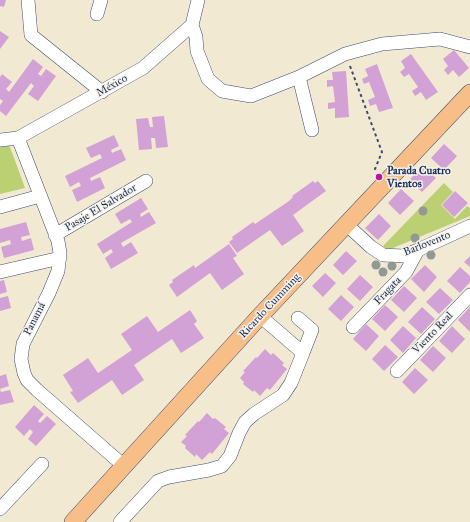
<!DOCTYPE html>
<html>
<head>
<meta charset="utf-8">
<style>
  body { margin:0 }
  canvas { display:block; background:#f2e9d3 }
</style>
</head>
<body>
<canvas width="470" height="522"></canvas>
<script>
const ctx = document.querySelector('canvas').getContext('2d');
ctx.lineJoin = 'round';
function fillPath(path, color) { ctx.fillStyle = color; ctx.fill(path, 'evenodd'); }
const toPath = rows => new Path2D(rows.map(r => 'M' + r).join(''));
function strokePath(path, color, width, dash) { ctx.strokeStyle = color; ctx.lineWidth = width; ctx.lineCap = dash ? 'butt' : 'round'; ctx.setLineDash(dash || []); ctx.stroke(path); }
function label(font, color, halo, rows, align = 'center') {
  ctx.font = font + ' "IM FELL Great Primer",serif'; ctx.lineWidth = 3; ctx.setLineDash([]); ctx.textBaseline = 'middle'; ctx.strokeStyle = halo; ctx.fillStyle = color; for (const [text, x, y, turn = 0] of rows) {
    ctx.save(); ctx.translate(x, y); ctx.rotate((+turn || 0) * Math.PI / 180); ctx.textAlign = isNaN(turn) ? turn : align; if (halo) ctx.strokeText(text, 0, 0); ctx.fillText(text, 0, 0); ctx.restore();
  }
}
const green = toPath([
  [0,144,9,144,25,188,0,194],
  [444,183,453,192,441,205,455,219,467,206,470,208,470,216,388,250,383,246]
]);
const building = toPath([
  [0,0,6,0,4,7,0,6],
  [0,31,9,37,0,49],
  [454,50,469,68,459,77,453,70,448,75,444,70,448,66,443,59],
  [411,54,438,92,426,100,421,92,415,96,412,91,418,87,409,74,404,77,400,72,405,68,401,61],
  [33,59,43,67,38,74,41,76,46,69,56,76,38,101,28,94,34,86,31,83,6,116,0,111,0,105,3,101,0,99,0,77,2,74,12,82,6,89,9,92],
  [377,64,393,108,379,112,376,104,370,106,368,100,375,97,369,82,364,84,362,79,368,76,365,69],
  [346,71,349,117,335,118,335,108,328,109,328,103,335,102,333,86,327,87,327,80,333,80,332,72],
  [164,116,168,147,156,148,155,138,151,138,152,149,139,150,136,119,148,118,150,127,153,127,152,117],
  [114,135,119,146,111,150,112,153,121,149,126,160,90,178,91,181,100,177,105,188,77,202,72,190,81,186,79,182,70,187,65,176,102,158,100,154,91,158,86,148],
  [444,144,457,156,444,170,431,158],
  [423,166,436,178,422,192,409,180],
  [313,181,315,183,318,181,326,191,293,215,304,231,282,246,270,230,237,253,229,242,233,239,232,237,253,222,255,224,289,201,293,197,292,196],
  [401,189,414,201,400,215,388,203],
  [455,191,468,203,454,217,442,205],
  [141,198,148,209,140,214,141,217,149,212,156,223,121,243,123,247,131,242,138,253,111,269,105,258,113,252,111,249,103,254,97,244,132,222,130,219,121,224,115,214],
  [379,214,391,226,378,240,365,228],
  [26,222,30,235,21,237,22,241,31,238,34,250,4,258,1,247,11,244,10,240,0,243,0,229],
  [229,244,237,256,233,258,244,274,222,290,210,273,177,297,169,285,173,282,172,280,194,265,195,268],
  [346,251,357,261,343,275,333,265],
  [470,256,470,267,464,262],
  [425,265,437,277,424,292,411,279],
  [460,267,470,276,470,282,460,293,447,281],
  [325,273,336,283,323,297,312,286],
  [360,275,373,287,360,301,347,289],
  [4,280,7,292,0,294,0,281],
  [404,286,417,298,404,312,391,300],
  [440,288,453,300,439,314,426,302],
  [341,295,354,307,341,321,328,309],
  [8,296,11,308,0,311,0,298],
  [385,305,398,317,385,331,372,319],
  [422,307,435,319,421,334,408,322],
  [470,307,470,332,458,320],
  [190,310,197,321,194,324,204,338,181,353,172,339,134,365,144,380,122,395,112,380,78,403,70,392,73,391,63,375,88,358,98,373,132,350,121,334,147,316,158,332],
  [366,324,379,336,366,351,353,339],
  [403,326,416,338,403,353,390,340],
  [452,326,465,339,452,353,439,341],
  [385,345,398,357,384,371,372,359],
  [433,346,446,358,433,372,420,360],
  [265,349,271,355,273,353,284,363,282,365,287,369,270,390,267,388,260,396,254,390,253,392,243,384,244,382,240,378,245,372,243,371,256,357,257,358],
  [415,368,428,380,414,394,402,382],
  [6,374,9,386,0,389,0,376],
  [0,389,1,392,10,390,14,402,0,405],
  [34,405,44,414,38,421,40,423,47,416,56,424,36,446,28,439,33,432,30,429,24,436,15,427],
  [207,413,213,419,215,418,226,427,224,429,229,433,212,454,210,452,202,460,196,454,195,457,185,448,186,446,181,442,187,436,185,435,198,421,199,422]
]);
const path = toPath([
  [350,66,382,152,375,169,376,172]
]);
const minor = toPath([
  [28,0,31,35,102,92],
  [97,14,101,0],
  [192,25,196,37,197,51,208,79,222,91,251,96,299,77,345,54,382,44,440,39,470,47],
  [299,77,312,130],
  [18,138,58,241,60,253,58,271,49,293,23,344,21,359,24,373,27,380,37,390,124,466],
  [0,140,18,138,143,68,192,25,198,0],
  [0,207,40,196],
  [346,224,371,247,383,255,403,256,418,250,470,226],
  [55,235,146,181],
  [0,272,60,258],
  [260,316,303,353,312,330,298,318],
  [353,327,406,272,418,250],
  [397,371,470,295],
  [0,509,42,464],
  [120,522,158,481,169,477,209,470,222,466,230,456,239,433,245,422,254,414,283,395,291,383,303,353]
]);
const major = toPath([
  [73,522,260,316,470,93]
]);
const trees = [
  [423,211],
  [415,238],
  [431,255],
  [376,265],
  [392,266],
  [383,272]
];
const markers = [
  [379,177,4,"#b5179e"]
];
const streetNames = [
  ["México",112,86,-30],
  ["Pasaje El Salvador",101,208,-31],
  ["Barlovento",427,244,-22],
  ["Fragata",388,291,-46],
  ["Ricardo Cumming",270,306,-47],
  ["Panamá",35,319,-63],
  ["Viento Real",433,333,-46]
];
const poiNames = [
  ["Parada Cuatro",387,171],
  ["Vientos",387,184]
];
fillPath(green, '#bbcf73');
fillPath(building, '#d2a1d6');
strokePath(minor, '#3b4b70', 14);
strokePath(major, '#3b4b70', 18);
strokePath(path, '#3b4b70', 2, [3, 3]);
strokePath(minor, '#fff', 13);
strokePath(major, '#f7be88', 17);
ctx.fillStyle = '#929995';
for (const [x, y] of trees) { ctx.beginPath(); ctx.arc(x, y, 4.5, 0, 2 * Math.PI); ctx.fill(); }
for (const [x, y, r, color] of markers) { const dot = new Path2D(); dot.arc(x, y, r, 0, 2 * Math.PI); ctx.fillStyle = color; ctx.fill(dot); strokePath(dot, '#f7f3e8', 1.5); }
label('11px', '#1b2f5e', '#f7f3e8', streetNames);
label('bold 11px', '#1b2f5e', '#f7f3e8', poiNames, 'left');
</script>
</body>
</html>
